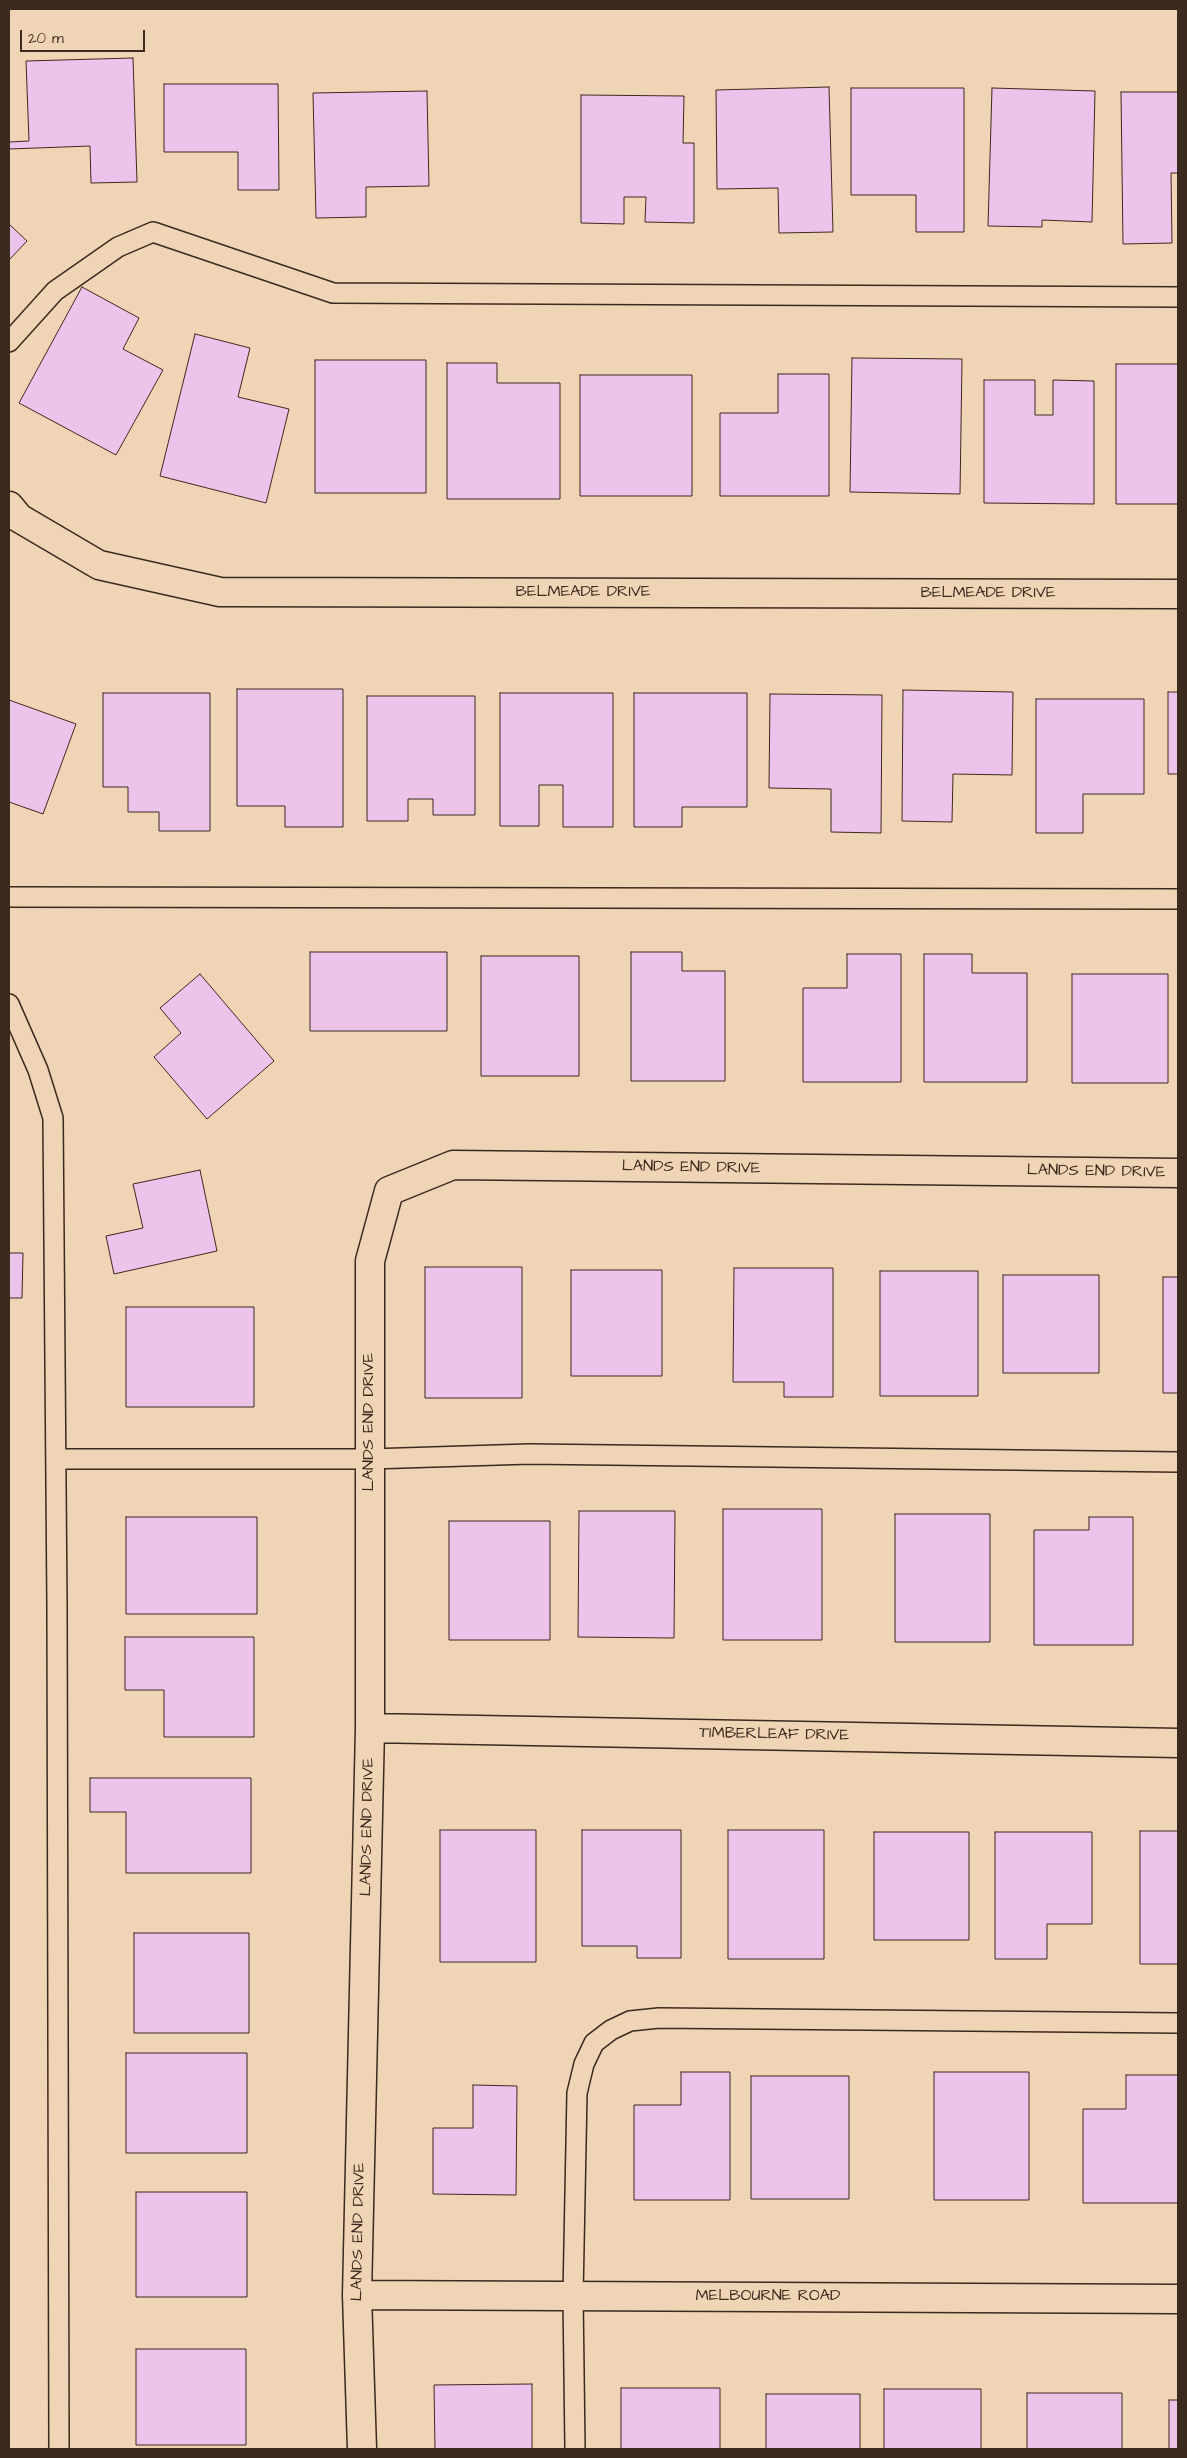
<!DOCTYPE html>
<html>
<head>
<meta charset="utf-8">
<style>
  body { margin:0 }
  #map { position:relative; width:1187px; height:2458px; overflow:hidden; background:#efd4b6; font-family:"Architects Daughter",sans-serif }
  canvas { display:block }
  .frame { position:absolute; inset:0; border:10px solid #3b2a1e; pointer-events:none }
  .scale { position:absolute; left:20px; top:30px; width:125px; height:22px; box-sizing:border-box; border:2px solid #3b2a1e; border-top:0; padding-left:6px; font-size:15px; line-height:18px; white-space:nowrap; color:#3b2a1e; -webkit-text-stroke:4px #efd4b6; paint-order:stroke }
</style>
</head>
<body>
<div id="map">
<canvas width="1187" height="2458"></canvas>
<div class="frame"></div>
<div class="scale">20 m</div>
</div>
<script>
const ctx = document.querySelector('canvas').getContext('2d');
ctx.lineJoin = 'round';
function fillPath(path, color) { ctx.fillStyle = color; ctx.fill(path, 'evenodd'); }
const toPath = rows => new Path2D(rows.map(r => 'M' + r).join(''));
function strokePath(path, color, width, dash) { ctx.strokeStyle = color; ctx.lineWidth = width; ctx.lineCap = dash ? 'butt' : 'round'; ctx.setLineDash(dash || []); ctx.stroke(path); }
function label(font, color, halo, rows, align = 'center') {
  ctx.font = font + ' "Architects Daughter",sans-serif'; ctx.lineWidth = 4.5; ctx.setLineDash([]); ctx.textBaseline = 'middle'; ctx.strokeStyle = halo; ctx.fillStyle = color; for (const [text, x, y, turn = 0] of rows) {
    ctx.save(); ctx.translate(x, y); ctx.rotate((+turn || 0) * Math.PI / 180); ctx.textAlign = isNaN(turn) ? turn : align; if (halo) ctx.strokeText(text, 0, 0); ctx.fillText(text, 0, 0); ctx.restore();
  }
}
const building = toPath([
  [133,58,137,182,91,183,90,146,9,149,9,142,29,141,26,61,133,58],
  [164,84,278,84,279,190,238,190,238,152,164,152,164,84],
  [829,87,833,232,779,233,778,188,717,189,716,90,829,87],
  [851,88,964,88,964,232,916,232,916,195,851,195,851,88],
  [992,88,1095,91,1092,222,1042,220,1042,227,988,226,992,88],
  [427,91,429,186,366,187,366,217,316,218,313,93,427,91],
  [1121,92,1178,92,1178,173,1171,173,1172,243,1123,244,1121,92],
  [581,95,684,96,683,143,694,143,694,223,645,222,646,197,624,197,624,224,581,223,581,95],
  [9,224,27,241,9,260,9,224],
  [82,287,139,318,123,349,163,370,116,455,19,403,82,287],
  [195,334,250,348,238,397,289,409,266,503,160,476,195,334],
  [852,358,962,359,960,494,850,492,852,358],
  [315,360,426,360,426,493,315,493,315,360],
  [447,363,497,363,497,383,560,383,560,499,447,499,447,363],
  [1116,364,1178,364,1178,504,1116,504,1116,364],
  [778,374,829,374,829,496,720,496,720,413,778,413,778,374],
  [580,375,692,375,692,496,580,496,580,375],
  [984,380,1035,380,1035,415,1053,415,1053,380,1094,381,1094,504,984,503,984,380],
  [237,689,343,689,343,827,285,827,285,806,237,806,237,689],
  [903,690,1013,692,1012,775,953,774,952,822,902,821,903,690],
  [1168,692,1178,692,1178,774,1168,774,1168,692],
  [103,693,210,693,210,831,159,831,159,812,128,812,128,787,103,787,103,693],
  [500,693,613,693,613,827,563,827,563,785,539,785,539,826,500,826,500,693],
  [634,693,747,693,747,807,682,807,682,827,634,827,634,693],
  [770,694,882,695,881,833,831,832,831,789,769,788,770,694],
  [367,696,475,696,475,815,433,815,433,799,408,799,408,821,367,821,367,696],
  [1036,699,1144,699,1144,794,1083,794,1083,833,1036,833,1036,699],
  [9,700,76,724,43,814,9,802,9,700],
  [310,952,447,952,447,1031,310,1031,310,952],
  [631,952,682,952,682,971,725,971,725,1081,631,1081,631,952],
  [847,954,901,954,901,1082,803,1082,803,988,847,988,847,954],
  [924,954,972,954,972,973,1027,973,1027,1082,924,1082,924,954],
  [481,956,579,956,579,1076,481,1076,481,956],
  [200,974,274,1061,207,1119,154,1057,181,1033,160,1008,200,974],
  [1072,974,1168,974,1168,1083,1072,1083,1072,974],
  [200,1170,217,1251,114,1274,106,1236,143,1228,133,1184,200,1170],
  [9,1253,23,1253,22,1298,9,1298,9,1253],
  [425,1267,522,1267,522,1398,425,1398,425,1267],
  [734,1268,833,1268,833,1397,784,1397,784,1382,733,1382,734,1268],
  [571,1270,662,1270,662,1376,571,1376,571,1270],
  [880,1271,978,1271,978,1396,880,1396,880,1271],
  [1003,1275,1099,1275,1099,1373,1003,1373,1003,1275],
  [1163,1277,1178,1277,1178,1393,1163,1393,1163,1277],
  [126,1307,254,1307,254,1407,126,1407,126,1307],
  [723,1509,822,1509,822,1640,723,1640,723,1509],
  [579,1511,675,1511,674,1638,578,1637,579,1511],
  [895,1514,990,1514,990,1642,895,1642,895,1514],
  [126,1517,257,1517,257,1614,126,1614,126,1517],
  [1089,1517,1133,1517,1133,1645,1034,1645,1034,1530,1089,1530,1089,1517],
  [449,1521,550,1521,550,1640,449,1640,449,1521],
  [125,1637,254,1637,254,1737,164,1737,164,1690,125,1690,125,1637],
  [90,1778,251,1778,251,1873,126,1873,126,1812,90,1812,90,1778],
  [440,1830,536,1830,536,1962,440,1962,440,1830],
  [582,1830,681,1830,681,1958,637,1958,637,1946,582,1946,582,1830],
  [728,1830,824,1830,824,1959,728,1959,728,1830],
  [1140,1831,1178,1831,1178,1964,1140,1964,1140,1831],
  [874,1832,969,1832,969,1940,874,1940,874,1832],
  [995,1832,1092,1832,1092,1924,1047,1924,1047,1959,995,1959,995,1832],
  [134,1933,249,1933,249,2033,134,2033,134,1933],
  [126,2053,247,2053,247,2153,126,2153,126,2053],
  [681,2072,730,2072,730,2200,634,2200,634,2105,681,2105,681,2072],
  [934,2072,1029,2072,1029,2200,934,2200,934,2072],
  [1126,2075,1178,2075,1178,2203,1083,2203,1083,2109,1126,2109,1126,2075],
  [751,2076,849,2076,849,2199,751,2199,751,2076],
  [473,2085,517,2086,516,2195,433,2194,433,2128,473,2128,473,2085],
  [136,2192,247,2192,247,2297,136,2297,136,2192],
  [136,2349,246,2349,246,2445,136,2445,136,2349],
  [532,2384,532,2449,435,2449,434,2385,532,2384],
  [621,2388,720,2388,720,2449,621,2449,621,2388],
  [884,2389,981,2389,981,2449,884,2449,884,2389],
  [1027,2393,1122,2393,1122,2449,1027,2449,1027,2393],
  [766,2394,860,2394,860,2449,766,2449,766,2394],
  [1169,2400,1178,2400,1178,2449,1169,2449,1169,2400]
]);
const lane = toPath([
  [9,342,55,291,118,247,153,232,333,293,1178,297],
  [9,897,1178,899],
  [9,1004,38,1070,53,1118,57,1607,59,2449],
  [56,1459,370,1459,529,1454,1178,1462],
  [575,2449,573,2296,577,2093,584,2064,594,2043,611,2030,630,2021,659,2018,1178,2023]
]);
const street = toPath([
  [9,506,19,518,99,565,220,592,1178,594],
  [370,1728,1178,1743],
  [357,2295,1178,2299],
  [362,2449,357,2295,370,1728,370,1261,389,1191,453,1165,1178,1173]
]);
const streetNames = [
  ["BELMEADE DRIVE",583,593],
  ["BELMEADE DRIVE",988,594],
  ["LANDS END DRIVE",691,1168,1],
  ["LANDS END DRIVE",1096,1172,1],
  ["LANDS END DRIVE",370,1422,-90],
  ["TIMBERLEAF DRIVE",774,1735,1],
  ["LANDS END DRIVE",368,1827,-89],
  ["LANDS END DRIVE",359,2232,-89],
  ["MELBOURNE ROAD",768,2297]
];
fillPath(building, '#ecc3ea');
strokePath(building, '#3b2a1e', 1);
strokePath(lane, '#3b2a1e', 22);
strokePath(street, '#3b2a1e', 31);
strokePath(lane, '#efd4b6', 19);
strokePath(street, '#efd4b6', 28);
label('16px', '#3b2a1e', '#efd4b6', streetNames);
</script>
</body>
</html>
